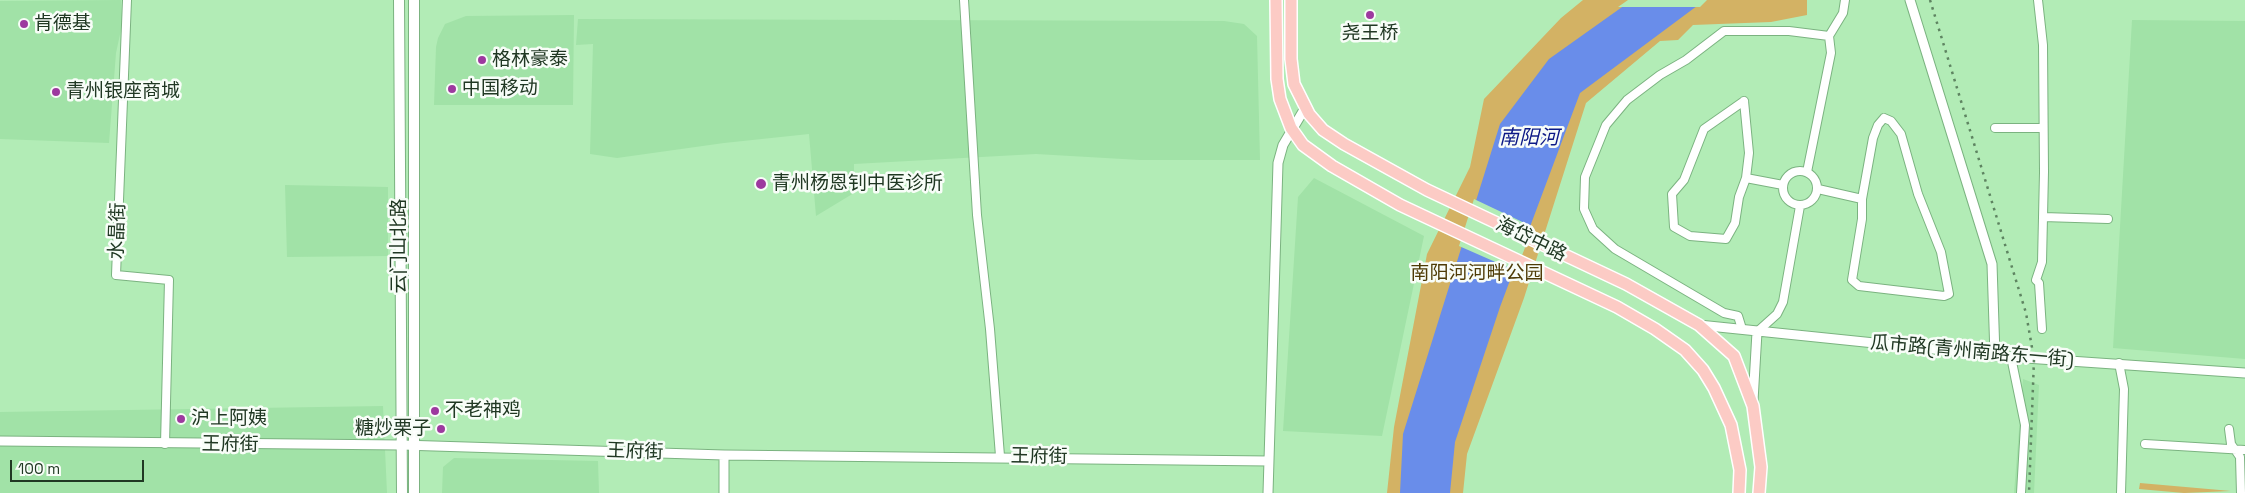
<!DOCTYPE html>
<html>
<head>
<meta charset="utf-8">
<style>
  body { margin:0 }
  #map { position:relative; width:2245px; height:493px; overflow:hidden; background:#b2ecb6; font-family:"Space Grotesk",sans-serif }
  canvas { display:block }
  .scale { position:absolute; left:10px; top:460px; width:134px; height:22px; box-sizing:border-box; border:2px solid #203823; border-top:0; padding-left:6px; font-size:15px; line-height:18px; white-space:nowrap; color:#203823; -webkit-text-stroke:4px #f8fdf8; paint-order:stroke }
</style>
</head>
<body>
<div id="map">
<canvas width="2245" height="493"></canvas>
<div class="scale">100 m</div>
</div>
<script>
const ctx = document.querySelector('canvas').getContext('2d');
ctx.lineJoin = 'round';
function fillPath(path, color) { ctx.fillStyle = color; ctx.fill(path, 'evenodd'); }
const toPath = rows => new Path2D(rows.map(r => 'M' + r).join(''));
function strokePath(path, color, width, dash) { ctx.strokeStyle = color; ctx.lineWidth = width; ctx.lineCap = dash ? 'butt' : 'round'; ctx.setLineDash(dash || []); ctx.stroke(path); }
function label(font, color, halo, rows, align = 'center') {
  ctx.font = font + ' "Space Grotesk","Noto Sans SC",sans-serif'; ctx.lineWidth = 5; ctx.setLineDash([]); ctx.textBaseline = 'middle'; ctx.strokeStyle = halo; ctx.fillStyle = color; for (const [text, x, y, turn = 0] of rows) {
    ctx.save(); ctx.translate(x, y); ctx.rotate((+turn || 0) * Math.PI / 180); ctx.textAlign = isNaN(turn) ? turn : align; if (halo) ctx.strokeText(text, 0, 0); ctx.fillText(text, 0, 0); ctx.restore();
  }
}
const built = toPath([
  [121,0,122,25,116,53,109,143,0,139,0,1],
  [574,15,573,105,434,105,436,47,438,38,445,24,466,16],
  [578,19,1224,21,1244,24,1257,36,1260,160,1140,160,1036,154,854,164,854,193,816,216,809,134,724,143,617,158,590,154,593,44,576,45],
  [2132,20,2245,21,2245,359,2113,348],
  [1314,178,1424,236,1382,436,1283,431,1298,197],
  [285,185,388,187,388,256,287,257],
  [2023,379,2039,385,2034,493,2014,493],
  [383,406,387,493,0,493,0,412],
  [454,458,598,461,599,493,442,493,443,467]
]);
const green = toPath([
  [1583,0,1807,0,1807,15,1771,22,1693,25,1678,40,1660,41,1586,103,1524,298,1467,454,1463,493,1387,493,1394,427,1427,254,1470,167,1484,99,1561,18],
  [2140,483,2231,491,2184,493,2139,489]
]);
const water = toPath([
  [1632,0,1705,0,1580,93,1500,307,1455,442,1450,493,1400,493,1403,434,1500,124,1549,59]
]);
const pier = toPath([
  [1628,0,1707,0,1700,7,1618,7],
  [1474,199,1533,227,1516,271,1459,246]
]);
const minor = toPath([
  [127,0,116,275,169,280,165,444],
  [964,0,977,215,990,329,1000,456],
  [2038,0,2043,45,2044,172,2042,262,2036,280,2039,283,2042,329],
  [1744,101,1749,153,1746,178,1739,197,1735,223,1726,239,1690,236,1674,227,1672,194,1684,180,1704,129,1744,101],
  [1884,118,1891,121,1901,134,1918,194,1941,252,1949,294,1944,296,1859,286,1852,280,1862,219,1862,199,1873,138,1878,125,1884,118],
  [1995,128,2042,128],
  '1783 188a17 17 0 1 1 34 0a17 17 0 1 1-34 0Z',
  [1807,172,1831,53,1829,36,1843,13,1845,0],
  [1746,178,1783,185],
  [1818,189,1862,199],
  [2043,217,2108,219],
  [1742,329,1738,316,1724,313,1615,249,1593,229,1584,209,1585,177,1606,125,1627,100,1660,75,1686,60,1724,31,1789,31,1829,36],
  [1757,332,1777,314,1783,302,1800,206],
  [2011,357,2025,425,2021,493],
  [2119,363,2124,389,2121,493],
  [2229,429,2231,444,2240,457,2241,493],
  [2145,444,2245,450]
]);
const tertiary = toPath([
  [1910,0,1992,264,1995,356],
  [1699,325,2011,357,2245,373],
  [1753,401,1757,332],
  [0,441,402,445,724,455,1269,461],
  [724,493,724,455],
  [1268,493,1278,163,1283,145,1305,108]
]);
const secondary = toPath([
  [399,0,402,493],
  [414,493,414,0]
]);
const primary = toPath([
  [1276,0,1277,79,1280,99,1291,128,1303,145,1332,166,1400,205,1617,307,1655,329,1685,350,1703,370,1714,388,1731,425,1740,470,1739,493],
  [1291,0,1291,59,1294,84,1309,114,1323,130,1344,144,1427,190,1626,284,1699,325,1734,356,1753,406,1761,467,1759,493]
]);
const rail = toPath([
  [1930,0,2026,313,2034,359,2029,493]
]);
const markers = [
  [1370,15,5,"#9d399f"],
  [24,24,5,"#9d399f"],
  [482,60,5,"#9d399f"],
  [452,89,5,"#9d399f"],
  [56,92,5,"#9d399f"],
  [761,184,6,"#9d399f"],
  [435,411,5,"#9d399f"],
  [181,419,5,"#9d399f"],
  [441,429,5,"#9d399f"]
];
const poiNames = [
  ["肯德基",34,24],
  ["尧王桥",1370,34,"center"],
  ["格林豪泰",492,60],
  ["中国移动",462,89],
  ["青州银座商城",66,92],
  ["青州杨恩钊中医诊所",772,184],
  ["不老神鸡",445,411],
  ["沪上阿姨",191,419],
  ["糖炒栗子",431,429,"right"]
];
const streetNames = [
  ["水晶街",118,231,-88],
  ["海岱中路",1531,240,26],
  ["云门山北路",400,246,-90],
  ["瓜市路(青州南路东一街)",1972,352,5],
  ["王府街",230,445,1],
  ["王府街",635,452,2],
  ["王府街",1039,457,1]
];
const parkNames = [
  ["南阳河河畔公园",1477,274]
];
const waterNames = [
  ["南阳河",1529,139]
];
fillPath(built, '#a1e2a7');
fillPath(green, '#d3b264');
fillPath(water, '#698dea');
fillPath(pier, '#b2ecb6');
strokePath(minor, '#7bb380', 10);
strokePath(tertiary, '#7bb380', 11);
strokePath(secondary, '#7bb380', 12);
strokePath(primary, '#fff', 14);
strokePath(minor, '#fff', 8);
strokePath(tertiary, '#fff', 9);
strokePath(secondary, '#fff', 10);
strokePath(primary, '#fccbc5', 11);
strokePath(rail, '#5e8461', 2.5, [2.5, 5]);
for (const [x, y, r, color] of markers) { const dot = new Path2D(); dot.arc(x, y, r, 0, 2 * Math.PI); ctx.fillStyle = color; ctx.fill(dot); strokePath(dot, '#f8fdf8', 2); }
label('19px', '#203823', '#f8fdf8', poiNames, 'left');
label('19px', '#203823', '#f8fdf8', streetNames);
label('19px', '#4e3b06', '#f8fdf8', parkNames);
label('italic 20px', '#0c1986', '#f8fdf8', waterNames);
</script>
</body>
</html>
